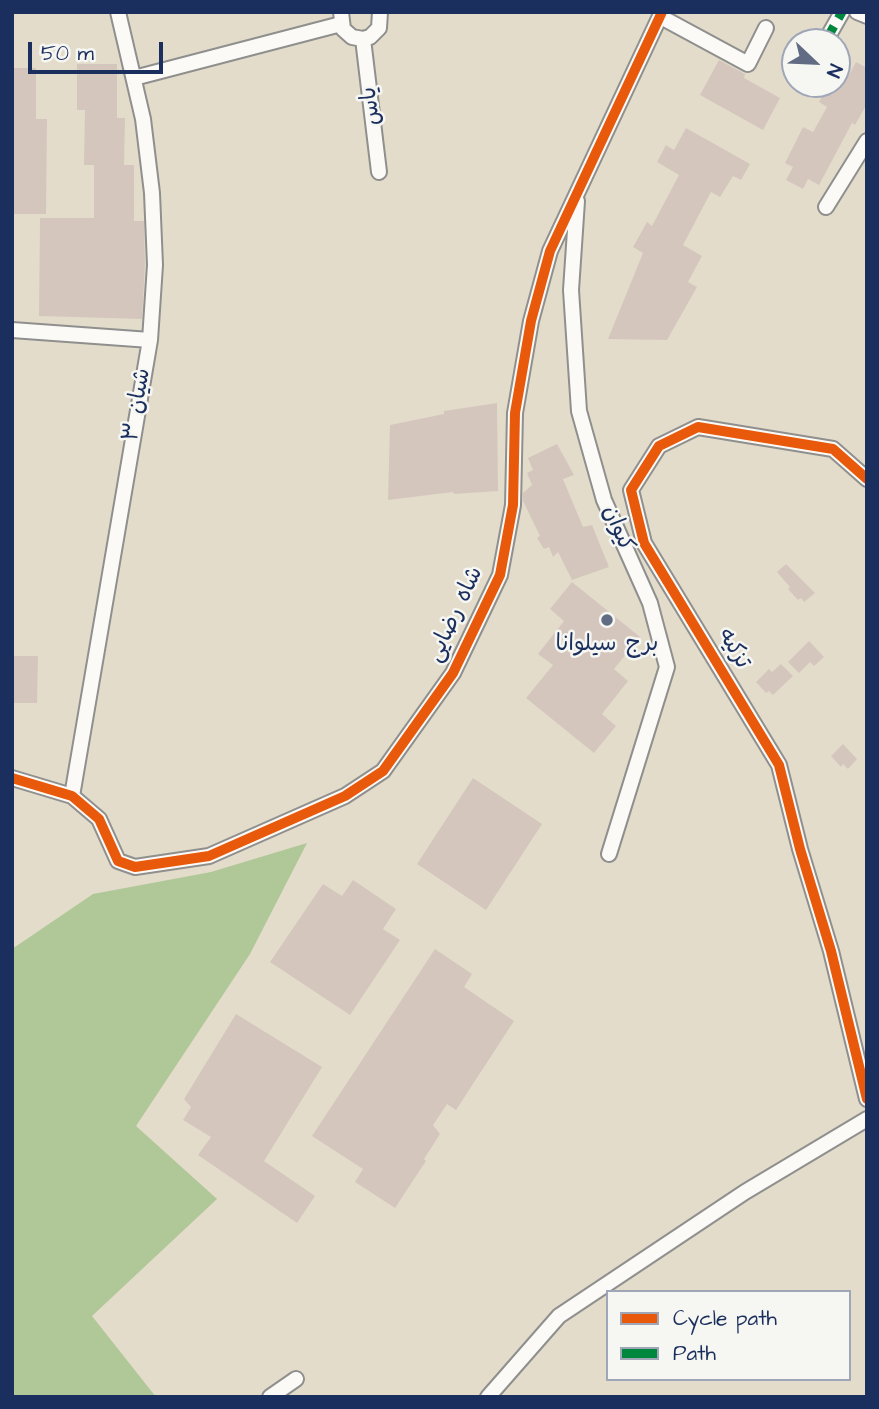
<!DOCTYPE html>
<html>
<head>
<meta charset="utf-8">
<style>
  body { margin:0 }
  #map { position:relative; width:879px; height:1409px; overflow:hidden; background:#e3dccb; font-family:"Architects Daughter",sans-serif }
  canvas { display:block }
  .frame { position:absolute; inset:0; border:14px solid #1b2f5e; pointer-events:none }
  .legend { position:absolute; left:606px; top:1290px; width:245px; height:91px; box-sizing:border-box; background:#f6f6f2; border:2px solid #9ea6b7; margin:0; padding:9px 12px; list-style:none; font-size:21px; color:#1b2f5e }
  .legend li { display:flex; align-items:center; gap:14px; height:35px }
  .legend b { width:35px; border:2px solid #9ea6b7 }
  .north { position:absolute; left:781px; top:28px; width:70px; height:70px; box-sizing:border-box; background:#f6f6f2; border:2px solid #9ea6b7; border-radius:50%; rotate:113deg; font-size:19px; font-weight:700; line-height:28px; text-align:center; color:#1b2f5e }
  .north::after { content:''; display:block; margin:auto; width:24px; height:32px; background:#616c84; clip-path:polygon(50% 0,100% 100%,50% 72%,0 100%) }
  .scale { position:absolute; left:28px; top:42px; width:135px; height:32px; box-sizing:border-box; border:4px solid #1b2f5e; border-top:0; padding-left:9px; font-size:21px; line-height:24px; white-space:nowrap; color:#1b2f5e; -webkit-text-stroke:5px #f6f6f2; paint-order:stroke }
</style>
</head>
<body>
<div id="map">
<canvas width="879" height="1409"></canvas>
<div class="frame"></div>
<ul class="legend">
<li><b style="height:9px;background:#e8590c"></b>Cycle path</li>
<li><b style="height:9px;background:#00873e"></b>Path</li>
</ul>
<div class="north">N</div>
<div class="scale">50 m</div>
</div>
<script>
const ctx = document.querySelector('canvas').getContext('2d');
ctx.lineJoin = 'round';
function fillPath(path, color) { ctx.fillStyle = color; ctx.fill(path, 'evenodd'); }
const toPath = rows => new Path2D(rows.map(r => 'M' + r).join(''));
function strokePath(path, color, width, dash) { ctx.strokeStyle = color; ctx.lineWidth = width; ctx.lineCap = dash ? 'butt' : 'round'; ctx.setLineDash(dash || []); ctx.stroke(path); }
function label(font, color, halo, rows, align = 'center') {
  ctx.font = font + ' "Architects Daughter","Playpen Sans Arabic",sans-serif'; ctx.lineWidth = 5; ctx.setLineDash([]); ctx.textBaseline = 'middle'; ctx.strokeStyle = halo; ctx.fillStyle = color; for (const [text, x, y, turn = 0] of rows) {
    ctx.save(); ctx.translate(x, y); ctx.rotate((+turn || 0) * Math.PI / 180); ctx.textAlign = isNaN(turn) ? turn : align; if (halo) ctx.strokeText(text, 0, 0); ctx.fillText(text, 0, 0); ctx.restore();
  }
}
const forest = toPath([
  [307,843,250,954,136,1126,217,1199,92,1316,156,1397,12,1397,12,946,15,947,93,894,211,872]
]);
const building = toPath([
  [719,60,745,74,744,78,780,98,763,130,700,95],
  [856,62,867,68,867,104,855,125,852,123,819,185,808,179,803,189,786,180,793,167,785,163,803,127,813,132,827,107,819,102,829,84,837,84,837,68,849,75],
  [77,64,117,64,117,118,125,118,124,165,134,165,134,221,144,221,145,265,142,319,39,316,40,218,94,218,94,165,84,165,85,110,77,110],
  [12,68,36,68,36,119,47,119,46,214,12,214],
  [686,128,750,164,741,180,733,176,720,197,711,192,683,245,702,256,688,282,697,287,667,340,608,339,643,253,633,247,647,222,652,226,679,175,657,162,666,145,674,150],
  [497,403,498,491,454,494,453,492,388,500,390,425,444,414,444,411],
  [557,444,574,475,563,479,583,527,592,525,609,567,572,580,558,552,553,557,549,547,544,549,537,538,540,536,523,501,523,493,532,485,527,473,533,470,528,458],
  [786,564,815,593,804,602,801,598,798,600,788,589,790,587,777,572],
  [572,582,640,637,614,669,628,681,602,714,616,726,594,753,526,698,553,665,538,654,564,621,550,609],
  [809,641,824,657,814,666,810,662,799,673,788,662],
  [12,656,38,656,37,703,12,703],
  [781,664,793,676,773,695,769,691,766,693,756,682,769,669,772,672],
  [843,744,857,759,848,769,843,764,841,767,831,756],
  [473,778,542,824,486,910,417,864],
  [353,880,396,909,383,929,400,940,350,1015,270,962,323,884,342,896],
  [435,949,472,974,464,987,514,1021,456,1110,447,1104,433,1125,440,1134,424,1159,426,1161,395,1208,355,1182,363,1169,312,1136],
  [236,1014,322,1067,264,1161,315,1196,297,1223,198,1155,211,1137,183,1120,191,1107,184,1099]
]);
const street = toPath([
  [341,12,343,29,352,37,363,39,370,37,379,28,380,12],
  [857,12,867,16],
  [661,17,748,64,766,28],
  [363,39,379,172],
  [825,42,842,12],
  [134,78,341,24],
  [577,201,571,290,579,411,604,500,650,603,667,667,609,854],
  [826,207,867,141],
  [12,330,150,340],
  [867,479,833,449,698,427,659,446,631,490,644,543,779,765,800,849,831,951,867,1099],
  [12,778,72,796,99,819,118,861,135,867,209,856,345,796,383,771,453,673,500,575,513,505,515,413,531,321,550,251,662,12],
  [72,796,150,340,155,265,152,193,143,119,118,12],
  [270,1397,296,1379],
  [488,1397,559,1316,745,1192,867,1119]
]);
const quiet = toPath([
  [825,42,842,12]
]);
const cycleway = toPath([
  [867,479,833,449,698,427,659,446,631,490,644,543,779,765,800,849,831,951,867,1099],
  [12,778,72,796,99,819,118,861,135,867,209,856,345,796,383,771,453,673,500,575,513,505,515,413,531,321,550,251,662,12]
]);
const markers = [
  [607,620,7,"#616c84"]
];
const streetNames = [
  ["یاس",372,106,-97],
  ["شیان ۳",138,405,-80],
  ["کیوان",617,529,67],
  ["شاه رضایی",456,615,-65],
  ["تزکیه",733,649,60]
];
const poiNames = [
  ["برج سیلوانا",607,645]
];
fillPath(forest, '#b0c798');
fillPath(building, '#d5c6bd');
strokePath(street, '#8f8f8e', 18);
strokePath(street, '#fbfaf7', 14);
strokePath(quiet, '#00873e', 9, [18, 9]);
strokePath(cycleway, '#e8590c', 10);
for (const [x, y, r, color] of markers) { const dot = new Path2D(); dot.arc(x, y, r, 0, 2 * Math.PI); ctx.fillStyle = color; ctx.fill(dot); strokePath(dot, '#f6f6f2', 2.5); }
label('23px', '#1b2f5e', '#f6f6f2', streetNames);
label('23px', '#1b2f5e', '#f6f6f2', poiNames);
</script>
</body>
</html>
